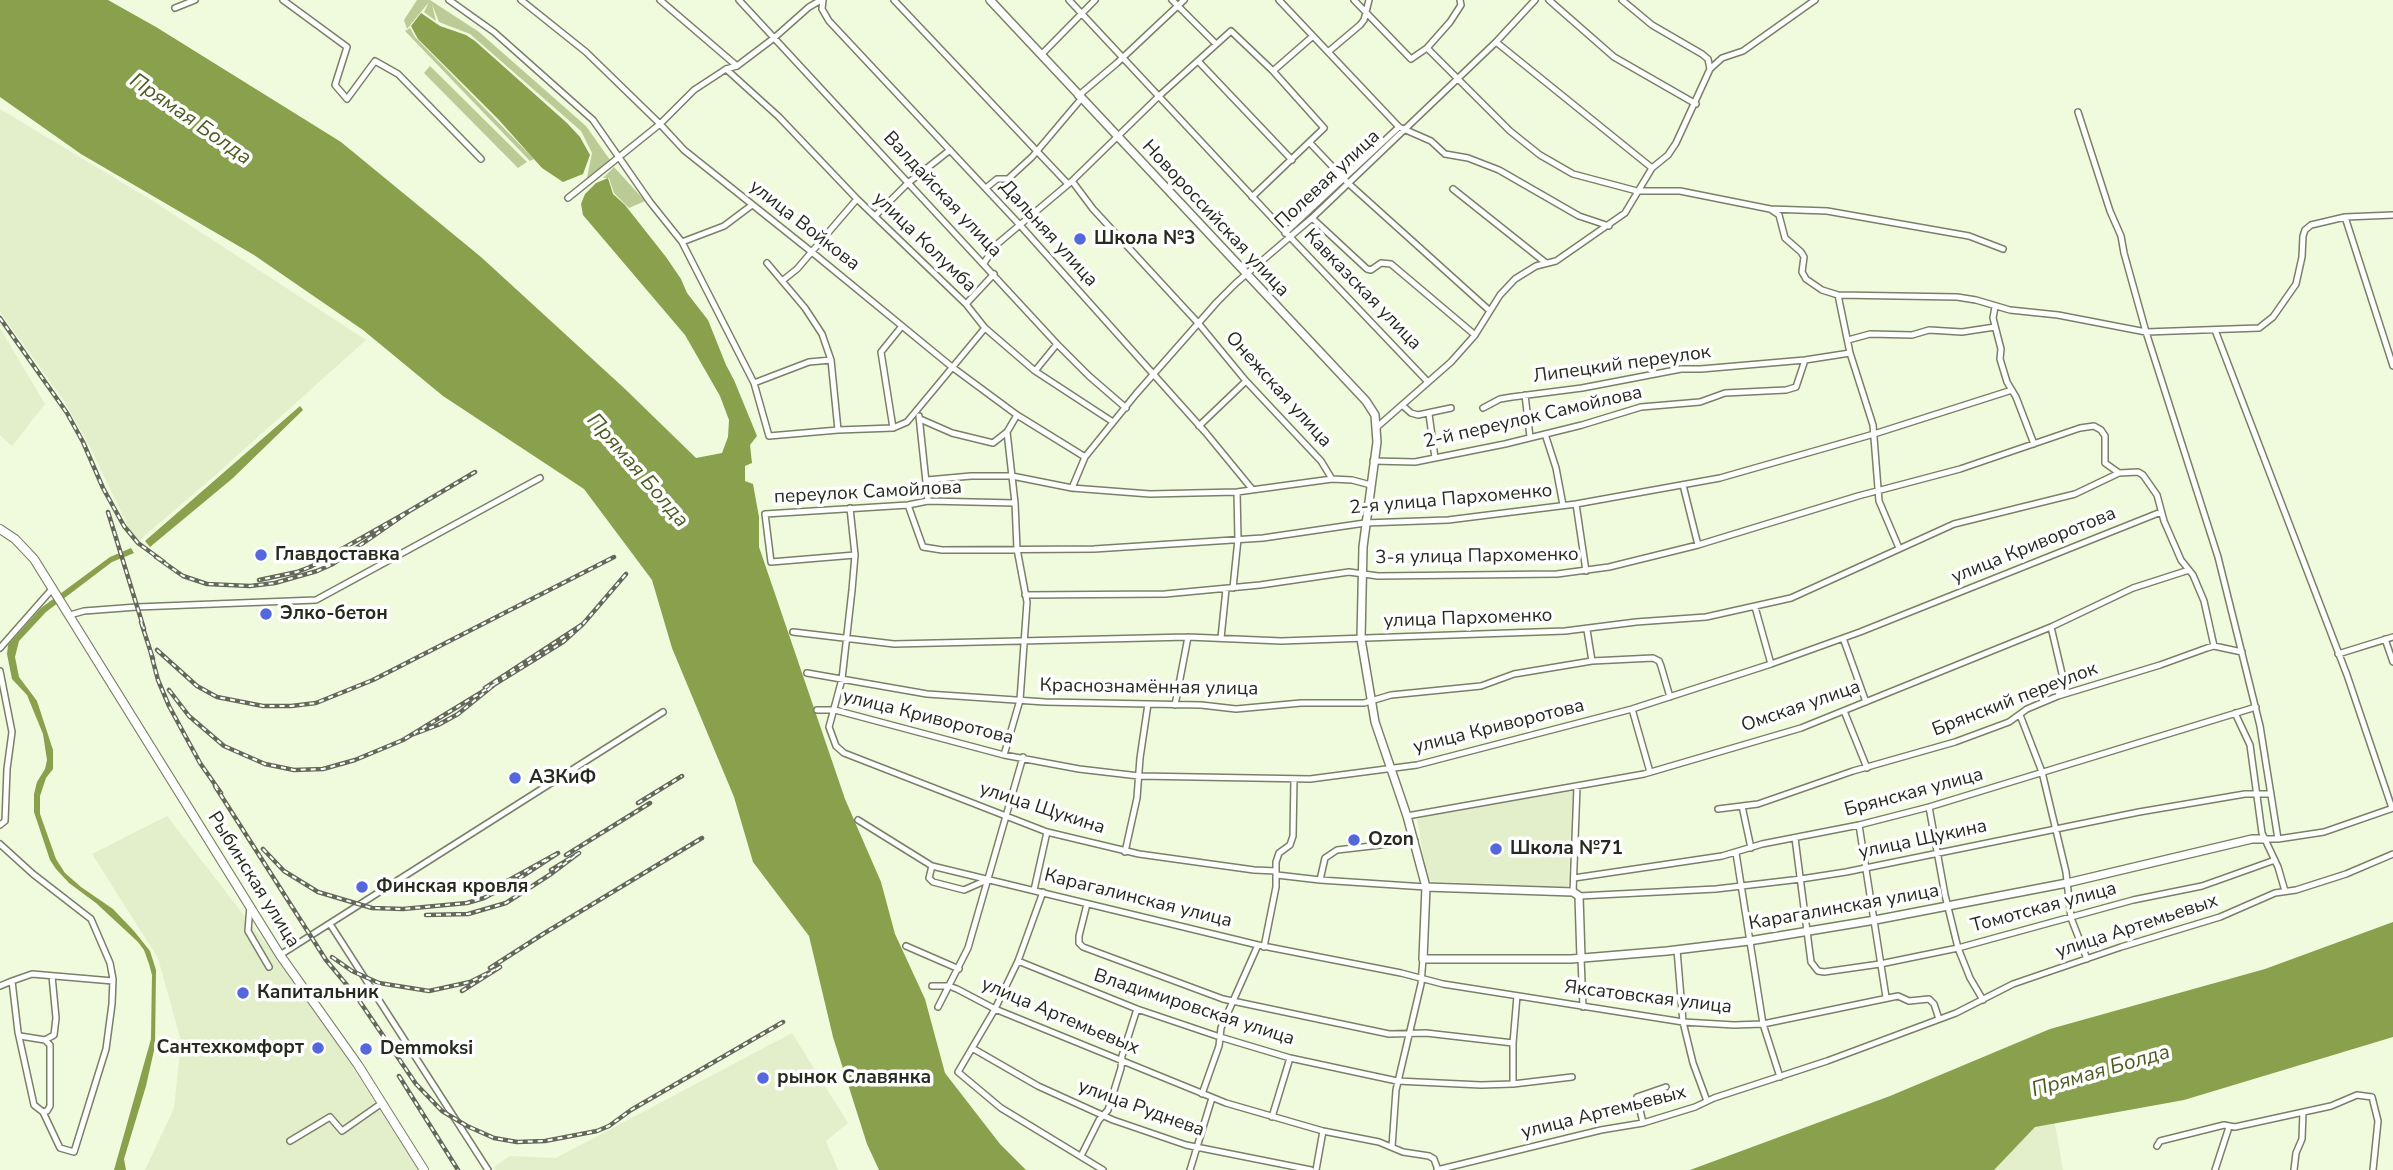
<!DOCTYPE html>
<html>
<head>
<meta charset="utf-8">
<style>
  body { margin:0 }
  canvas { display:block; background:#f0fadc }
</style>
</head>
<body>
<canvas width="2393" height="1170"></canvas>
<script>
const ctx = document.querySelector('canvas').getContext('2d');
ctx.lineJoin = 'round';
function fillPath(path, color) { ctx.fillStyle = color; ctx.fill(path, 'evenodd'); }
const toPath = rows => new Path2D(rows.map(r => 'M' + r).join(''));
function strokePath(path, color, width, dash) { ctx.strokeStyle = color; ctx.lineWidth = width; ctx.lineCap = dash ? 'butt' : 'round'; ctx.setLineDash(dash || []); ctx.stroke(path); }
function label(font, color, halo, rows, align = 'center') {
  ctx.font = font + ' "Nunito Sans",sans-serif'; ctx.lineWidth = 7; ctx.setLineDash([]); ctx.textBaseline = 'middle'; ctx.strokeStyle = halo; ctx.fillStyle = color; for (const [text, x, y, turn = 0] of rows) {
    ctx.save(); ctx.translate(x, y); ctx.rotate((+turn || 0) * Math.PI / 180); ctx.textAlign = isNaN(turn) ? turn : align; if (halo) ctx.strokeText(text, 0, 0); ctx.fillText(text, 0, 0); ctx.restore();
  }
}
const built = toPath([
  [0,109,153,201,366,340,211,479,136,543,90,447,64,401,0,312],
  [0,328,45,404,12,446,0,435],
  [1573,791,1568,887,1427,881,1417,817],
  [167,816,278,959,316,1011,419,1170,145,1170,174,1108,181,1041,158,958,92,854],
  [792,1033,848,1123,826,1141,838,1170,496,1170,494,1167,510,1156,556,1158],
  [2054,1119,2063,1170,1899,1170]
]);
const green = toPath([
  [417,0,430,0,479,32,586,126,610,160,587,178,592,153,581,131,470,34,439,22,432,4,436,21,424,12,429,2,407,29,404,20],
  [410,28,415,37,534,159,530,161,405,31],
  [430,66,527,162,518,168,424,73],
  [614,167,645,201,629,208,614,193,609,178,603,178]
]);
const water = toPath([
  [0,0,108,0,156,27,341,142,481,257,624,388,696,458,722,453,728,437,729,420,720,396,685,335,583,215,581,204,585,194,596,183,608,178,613,194,625,205,666,257,681,279,687,293,708,320,726,365,734,380,757,436,750,445,752,463,745,466,745,481,753,484,759,517,759,547,845,799,881,882,895,934,925,999,945,1073,1000,1144,1026,1170,879,1170,867,1144,833,1037,809,936,753,862,734,797,672,648,652,580,584,489,443,396,363,330,254,255,81,154,0,97],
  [421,13,440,26,466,35,475,41,567,123,580,137,590,155,583,174,563,182,542,168,498,119,418,39,411,26],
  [300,406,303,410,233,478,150,547,145,541],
  [131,548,134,553,112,562,46,612,19,641,15,657,19,677,37,701,53,750,53,769,46,778,40,796,40,814,56,859,65,873,81,887,113,909,134,931,150,951,156,970,155,1046,146,1086,124,1159,126,1170,114,1170,151,1039,152,975,149,964,144,950,138,942,96,903,69,883,56,869,50,860,34,812,34,794,37,782,45,769,47,760,43,734,27,695,12,679,7,654,8,645,41,608,110,557],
  [2393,922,2393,1037,2184,1100,2035,1127,1994,1170,1690,1170,1890,1096,2050,1029,2265,969]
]);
const minor = toPath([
  [283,0,347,47,335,85,347,99,375,61,398,74,481,159],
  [449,0,494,32,593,120,650,202,682,242,754,383,769,436,838,430,893,428,907,422,985,328],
  [521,0,586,52,660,124,684,150,813,253,952,367,1017,415,1085,457],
  [660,0,737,66],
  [739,0,1057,344,1089,376,1126,408],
  [823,0,822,9,829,21,1019,224,1206,433,1252,489],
  [894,0,1068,184],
  [1069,0,1290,237,1428,382],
  [1172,0,1216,44],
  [1279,0,1399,127,1431,141,1445,154,1468,158,1499,170,1579,216,1609,226],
  [1354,0,1411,59,1427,48,1450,22,1461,5,1460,0],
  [1549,0,1614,57,1696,104],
  [1622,0,1652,25,1702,54,1708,59,1710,69],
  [175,8,195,0],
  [1496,42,1652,168],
  [1427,48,1510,131,1540,155,1573,174,1637,191,1680,191,1770,209,1827,211,1969,236,2003,249],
  [1328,52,1360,25,1364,20,1369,0],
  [1041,55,1095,0],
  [1198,61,1292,160],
  [726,69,779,117,857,199,966,304,985,328,1035,371,1113,422],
  [1273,71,1313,36],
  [1078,96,1117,63,1184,0],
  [2078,112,2110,211,2121,236,2124,253,2146,332,2218,557,2260,726,2278,839],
  [1310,143,1348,183,1490,311],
  [1072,181,1093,209,1199,324,1246,381,1321,461,1332,479],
  [986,188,997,179,1008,179,1032,157,1081,99],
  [1453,189,1546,263],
  [568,198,660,124,694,90,726,69,737,66,774,38,809,7,821,0],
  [1770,209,1779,215,1785,238,1801,252,1804,257,1802,272,1806,279,1822,290,1838,295,1957,297,1976,300,2010,310,2058,315,2146,332,2259,328,2273,317,2296,284,2302,257,2303,236,2305,230,2311,225,2345,217,2393,215],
  [875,216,908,183,950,150],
  [2345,217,2393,366],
  [1312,218,1367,269,1371,270,1381,263,1391,264,1475,335],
  [1285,233,1399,127],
  [682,242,724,226,752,205],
  [767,263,805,308,822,334,831,360,838,430],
  [984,263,996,245,1072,181,1159,96,1231,31,1273,71,1324,128,1252,197],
  [782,281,797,269,857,199],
  [1838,295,1850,353,1873,425,1879,501,1899,548],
  [966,304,994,274],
  [1995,307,1993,318,2001,349,2000,359,2007,382,2016,397,2034,444],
  [2215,330,2347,675,2392,808],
  [1848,340,1870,334,1912,335,1929,330,1962,332,1995,327],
  [1035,371,1057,344],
  [754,383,809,362,831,360],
  [1525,395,1530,437],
  [1402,405,1411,413,1418,415,1451,408],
  [1483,408,1500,399,1512,397,1582,388,1681,369,1701,369,1805,360,1850,353],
  [1429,414,1435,458],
  [919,416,928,501],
  [920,419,952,433,993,443,1007,432],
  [1199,426,1246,381],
  [1377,427,1451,362,1475,335,1500,295,1515,279,1536,266,1556,261,1625,213,1652,168,1668,155,1676,143,1710,69,1722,58,1743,51,1815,0],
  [893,428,881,352,902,326],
  [1545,434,1556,468,1563,505],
  [1373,461,1415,462,1505,444,1582,425,1641,407,1700,402,1725,393,1786,390,1796,387,1805,360],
  [927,480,971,476,1012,476,1072,488,1150,494,1237,492,1332,479,1352,480,1371,485],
  [1683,485,1698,545],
  [1072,488,1085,457,1136,394,1217,302,1236,283,1312,218,1496,42,1535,0],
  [1576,504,1586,571],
  [908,505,923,547,942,550,1094,549,1263,538,1365,523,1448,520,1576,504,1720,478,1874,434,2012,390],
  [850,508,855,555,852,590,842,679,829,727,836,746,844,753,1047,832,1139,854,1254,870,1276,871],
  [855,555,771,562,765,514,908,505,928,501,1015,503],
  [1233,588,1238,539,1237,492],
  [1025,595,1165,594,1260,585,1349,572,1378,576,1557,574,1609,567,1698,545,1858,496,1960,469,2080,428,2094,426,2101,430,2105,436,2105,463,2119,473,2138,472,2143,475,2157,495,2164,521,2181,560,2193,575,2204,601,2214,646],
  [1755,607,1771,664],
  [70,615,84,611,137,607,316,600,540,478],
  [2051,627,2063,678,2058,696],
  [1587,630,1592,661],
  [793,632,894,644,1188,637,1281,641,1565,631,1636,622,1706,617,1791,598,1954,524,2075,494,2119,473],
  [1221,638,1226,589],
  [1843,638,1866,702],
  [2385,639,2393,662],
  [0,648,53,588],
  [2338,654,2393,637],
  [0,671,12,732,7,769,5,821,0,825],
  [807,673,927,694,1045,702,1201,705,1236,709,1301,703,1364,703,1391,695,1481,686,1514,674,1592,661,1653,658,1659,661,1661,666,1670,697],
  [1175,705,1188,637],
  [1632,709,1650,772],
  [817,710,835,710,1004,755,1079,769,1139,776,1310,779,1417,765,1632,709,1771,664,1860,632,2161,512],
  [1844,711,1867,768],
  [2235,713,2250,745,2262,833,2278,867,2285,891],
  [2020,715,2042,772,2066,872,2071,918,2087,959],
  [1004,755,1020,700,1027,602,1017,549,1015,503,1007,432,1017,415],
  [1742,806,1751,848],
  [1929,807,1945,895,1958,948,1970,978,1983,1000],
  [1718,809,1758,804,1853,771,1955,742,2009,722,2027,709,2058,696,2160,665,2207,648,2214,646,2242,652],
  [1407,816,1644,774,1801,728,2051,627,2133,588,2189,570],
  [858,820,932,866,1258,945,1401,973,1443,984,1683,1022,1734,1025,1763,1024,1898,996,1909,1001,1929,999,1934,1004,1939,1019],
  [1859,825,1886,997],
  [1795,838,1811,962,1818,971,1824,972,1880,964,1958,948,2133,900,2202,886,2275,860],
  [2264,839,2278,839,2324,832,2393,808],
  [0,844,33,874,91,919,110,963,113,979,112,1004,106,1049,74,1152,60,1148,43,1112,34,1105,18,1032,12,981,0,986],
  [1125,852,1137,798,1140,758,1148,704],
  [1736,853,1763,1024,1780,1077],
  [932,866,929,878,933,882,964,890,989,879],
  [1277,875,1320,880,1426,887],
  [1574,878,1722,856,1762,844,1859,825,1929,807,2256,707],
  [1320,880,1325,858,1337,850,1415,841],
  [1034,890,1047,832],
  [1043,892,1018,961,995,1009,958,1072,1001,1108,1103,1170],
  [1573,892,1577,787],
  [1579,896,1716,889,1801,879,1846,872,2139,812,2245,794,2271,794],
  [1087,904,1079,936,1079,943,1083,947,1223,999,1389,1034,1426,1033,1513,1043],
  [250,906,248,931,269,967],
  [330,924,488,1170],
  [906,946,959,969],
  [1264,947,1276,887,1276,862,1279,853,1290,845,1293,836,1294,779],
  [1677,950,1683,1022,1693,1063,1707,1101],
  [280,955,663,712],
  [1581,958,1583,1007],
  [1018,961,1137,1009,1220,1037,1290,1058,1397,1081,1481,1085,1513,1084,1572,1077],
  [12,981,32,974,113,981],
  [932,986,949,986,957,989,995,1009,1226,1103,1323,1131,1379,1142,1403,1152,1429,1156,1434,1159,1438,1170],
  [938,1007,968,948,1023,757],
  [20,1036,45,1040,54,1035,56,1018,52,976],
  [972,1048,1038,1086,1113,1120,1186,1145,1311,1170],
  [1513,1084,1513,1043,1517,996],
  [1202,1094,1219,1046,1221,1028,1258,945],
  [43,1112,47,1111,50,1106,50,1045,45,1040],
  [1272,1117,1290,1058],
  [1643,1123,1637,1097,1666,1087],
  [290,1141,330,1117,342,1131,382,1103],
  [2157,1146,2160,1141,2224,1125,2235,1127,2331,1106,2357,1095,2372,1097,2378,1121,2373,1170],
  [1392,1147,1396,1090,1421,984,1423,959],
  [1081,1156,1099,1120,1108,1110,1121,1068,1122,1056,1137,1009],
  [1190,1170,1212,1098],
  [1316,1170,1323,1131],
  [1437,1170,1601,1130,1643,1123,1695,1107,1714,1098,1827,1061,1956,1013,2013,984,2121,947,2220,917,2275,893,2296,890,2346,874,2393,854],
  [2215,1170,2229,1127],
  [2294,1170,2296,1153,2302,1139,2303,1112]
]);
const tertiary = toPath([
  [990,0,1366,401,1375,415,1377,442,1363,547,1361,639,1375,722,1407,816,1426,887,1423,959,1571,959,1667,951,1749,941,1875,920,2067,883,2252,839,2264,839],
  [1426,887,1573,892,1579,896,1581,958]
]);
const secondary = toPath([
  [0,529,15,539,34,559,280,955,358,1065,424,1170]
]);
const rail = toPath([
  [0,318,67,413,83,442,103,488,124,526,138,543,164,562],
  [411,510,475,472],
  [108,512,144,629],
  [156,557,183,576,207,584,250,586,275,583,317,571,333,564,411,510,310,567,297,572,259,580],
  [141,622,153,659],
  [583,624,626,574],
  [150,650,158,680,169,706,200,763,221,793],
  [157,650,197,686,217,697,263,706,291,706,316,703,373,680,614,557],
  [485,688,583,624,563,642,495,684],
  [169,690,189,716,224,746,265,764,294,770,323,769,355,760,403,740,495,684,458,714,438,725,414,734],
  [215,786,326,960,356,996,416,1084,442,1111,467,1126,494,1138,517,1142,545,1141,597,1131,609,1126,631,1110,783,1022],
  [638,803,682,776],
  [263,849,284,871,318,892,372,908,403,909,467,903,484,898,509,885,558,853,491,890],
  [566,855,650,803],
  [426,915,468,914,506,903,551,874,579,853,551,870],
  [332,957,352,971,379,983,429,991,470,982,500,967,462,991],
  [490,968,543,934,702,838],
  [399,1076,458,1170]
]);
const markers = [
  [1080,239,7,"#5467dd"],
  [261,555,7,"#5467dd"],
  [266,614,7,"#5467dd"],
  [515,778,7,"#5467dd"],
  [1354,840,7,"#5467dd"],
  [1496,849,7,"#5467dd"],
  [362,887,7,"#5467dd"],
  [243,993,7,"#5467dd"],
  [318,1048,7,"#5467dd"],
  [366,1049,7,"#5467dd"],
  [763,1078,7,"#5467dd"]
];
const streetNames = [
  ["Полевая улица",1328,180,-43],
  ["Валдайская улица",942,195,47],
  ["Новороссийская улица",1215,219,47],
  ["улица Войкова",804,226,38],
  ["Дальняя улица",1048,234,48],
  ["улица Колумба",924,243,44],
  ["Кавказская улица",1362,290,46],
  ["Липецкий переулок",1622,365,-8],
  ["Онежская улица",1278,390,48],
  ["2-й переулок Самойлова",1533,418,-13],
  ["переулок Самойлова",868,493,-3],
  ["2-я улица Пархоменко",1451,500,-5],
  ["улица Криворотова",2034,546,-22],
  ["3-я улица Пархоменко",1477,557,-1],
  ["улица Пархоменко",1468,619,-2],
  ["Краснознамённая улица",1149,688,1],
  ["Брянский переулок",2015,700,-21],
  ["Омская улица",1801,707,-19],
  ["улица Криворотова",928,718,14],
  ["улица Криворотова",1499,727,-14],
  ["Брянская улица",1914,793,-15],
  ["улица Щукина",1042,809,18],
  ["улица Щукина",1923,840,-12],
  ["Рыбинская улица",253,880,58],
  ["Карагалинская улица",1138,899,14],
  ["Карагалинская улица",1844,908,-10],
  ["Томотская улица",2044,908,-15],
  ["улица Артемьевых",2137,927,-18],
  ["Яксатовская улица",1648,998,7],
  ["Владимировская улица",1194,1008,18],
  ["улица Артемьевых",1060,1017,23],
  ["улица Руднева",1141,1109,20],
  ["улица Артемьевых",1604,1113,-14]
];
const poiNames = [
  ["Школа №3",1094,239],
  ["Главдоставка",275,555],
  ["Элко-бетон",280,614],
  ["АЗКиФ",529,778],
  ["Ozon",1368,840],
  ["Школа №71",1510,849],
  ["Финская кровля",376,887],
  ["Капитальник",257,993],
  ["Сантехкомфорт",304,1048,"right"],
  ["Demmoksi",380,1049],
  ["рынок Славянка",777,1078]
];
const waterNames = [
  ["Прямая Болда",190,120,35],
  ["Прямая Болда",637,471,49],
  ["Прямая Болда",2101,1072,-16]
];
fillPath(built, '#e3efcb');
fillPath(green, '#bacb95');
fillPath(water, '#89a04c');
strokePath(minor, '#788167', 8);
strokePath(tertiary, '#788167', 10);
strokePath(secondary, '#788167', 10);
strokePath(minor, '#fff', 5);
strokePath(tertiary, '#fff', 7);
strokePath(secondary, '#fff', 8);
strokePath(rail, '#636858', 4.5);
strokePath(rail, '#fff', 2, [5]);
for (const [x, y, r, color] of markers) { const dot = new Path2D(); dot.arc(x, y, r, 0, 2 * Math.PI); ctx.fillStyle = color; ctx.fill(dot); strokePath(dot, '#fff', 2.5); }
label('19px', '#262a1f', '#fff', streetNames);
label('bold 19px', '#262a1f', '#fff', poiNames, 'left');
label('italic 21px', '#4c5c20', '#fff', waterNames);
</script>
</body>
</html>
